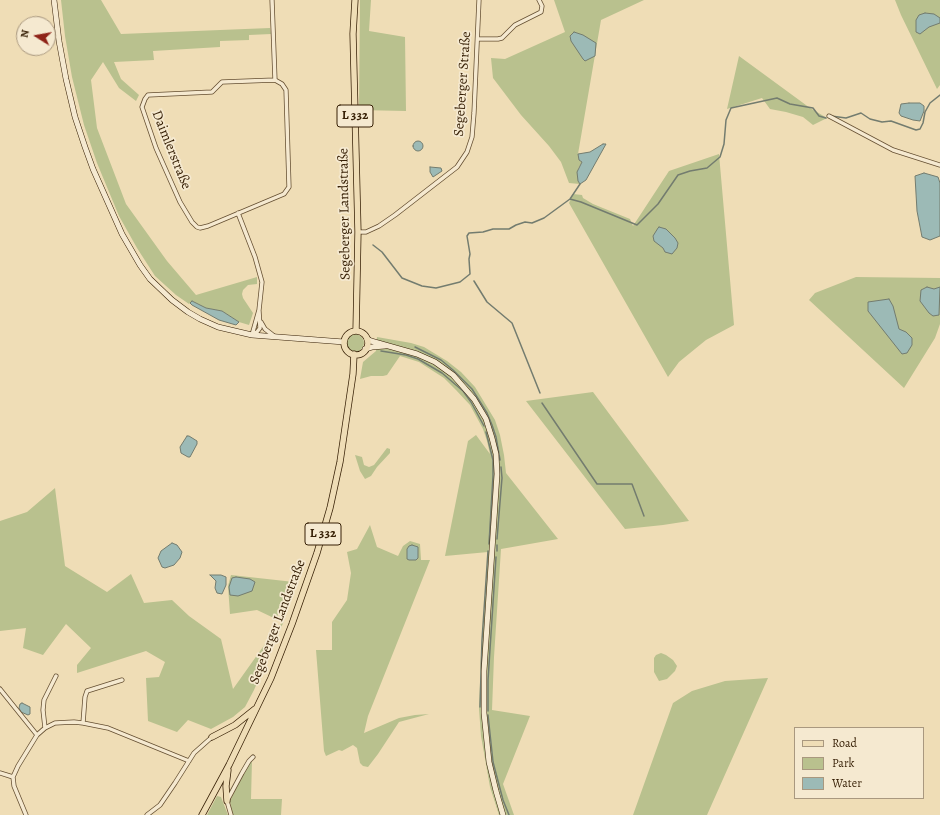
<!DOCTYPE html>
<html>
<head>
<meta charset="utf-8">
<style>
  body { margin:0 }
  #map { position:relative; width:940px; height:815px; overflow:hidden; background:#efddb6; font-family:Alegreya,serif }
  canvas { display:block }
  .legend { position:absolute; left:794px; top:727px; width:130px; height:72px; box-sizing:border-box; background:#f5e9d0; border:1px solid #a9987f; margin:0; padding:5px 7px; list-style:none; font-size:12px; color:#361f05 }
  .legend li { display:flex; align-items:center; gap:8px; height:20px }
  .legend b { width:20px; border:1px solid #a9987f }
  .north { position:absolute; left:16px; top:16px; width:40px; height:40px; box-sizing:border-box; background:#f5e9d0; border:1px solid #a9987f; border-radius:50%; rotate:281deg; font-size:11px; font-weight:700; line-height:16px; text-align:center; color:#361f05 }
  .north::after { content:''; display:block; margin:auto; width:14px; height:18px; background:#8f2418; clip-path:polygon(50% 0,100% 100%,50% 72%,0 100%) }
</style>
</head>
<body>
<div id="map">
<canvas width="940" height="815"></canvas>
<ul class="legend">
<li><b style="height:5px;background:#efddb6"></b>Road</li>
<li><b style="height:11px;background:#b9c18e"></b>Park</li>
<li><b style="height:11px;background:#9cbab6"></b>Water</li>
</ul>
<div class="north">N</div>
</div>
<script>
const ctx = document.querySelector('canvas').getContext('2d');
ctx.lineJoin = 'round';
function fillPath(path, color) { ctx.fillStyle = color; ctx.fill(path, 'evenodd'); }
const toPath = rows => new Path2D(rows.map(r => 'M' + r).join(''));
function strokePath(path, color, width, dash) { ctx.strokeStyle = color; ctx.lineWidth = width; ctx.lineCap = dash ? 'butt' : 'round'; ctx.setLineDash(dash || []); ctx.stroke(path); }
function label(font, color, halo, rows, align = 'center') {
  ctx.font = font + ' Alegreya,serif'; ctx.lineWidth = 3.5; ctx.setLineDash([]); ctx.textBaseline = 'middle'; ctx.strokeStyle = halo; ctx.fillStyle = color; for (const [text, x, y, turn = 0] of rows) {
    ctx.save(); ctx.translate(x, y); ctx.rotate((+turn || 0) * Math.PI / 180); ctx.textAlign = isNaN(turn) ? turn : align; if (halo) ctx.strokeText(text, 0, 0); ctx.fillText(text, 0, 0); ctx.restore();
  }
}
const green = toPath([
  [61,0,101,0,121,34,270,28,271,34,249,35,249,40,220,41,220,47,153,51,154,60,114,62,121,79,139,95,136,101,119,88,103,62,91,80,97,128,126,204,167,261,196,295,257,277,257,284,248,285,243,290,242,294,243,298,253,313,249,325,239,322,222,311,205,308,192,301,189,304,176,295,155,276,137,248,119,216,97,163,84,125,72,77,65,36],
  [360,0,371,0,369,31,405,37,406,111,359,110],
  [554,0,644,0,601,20,578,154,579,160,582,162,578,169,578,181,580,184,569,183,561,162,549,146,521,115,493,78,491,58,505,59,565,32],
  [895,0,940,0,940,85,937,89,901,15],
  [739,56,810,108,827,118,813,125,803,117,786,112,770,109,762,98,727,109],
  [719,154,734,325,706,340,679,362,668,377,569,203,573,194,582,195,583,198,593,204,630,219,633,226,669,171],
  [856,277,940,278,940,324,935,338,904,388,809,300,815,293],
  '346 343a9 9 0 1 1 18 0a9 9 0 1 1-18 0Z',
  [377,337,411,343,424,347,447,361,461,372,475,387,495,420,500,435,504,455,506,473,558,539,501,549,494,657,492,710,530,716,503,784,514,815,499,815,490,787,481,736,479,709,481,658,488,552,445,556,468,441,476,435,490,454,487,441,483,429,470,405,456,390,444,378,419,362,400,356,387,375,383,376,371,376,360,379,363,362,376,351],
  [593,392,596,396,689,521,663,525,625,529,526,401],
  [387,448,390,449,390,453,377,467,371,476,365,479,360,471,355,455,362,457,364,465,369,467,374,465],
  [55,488,65,566,107,592,131,574,144,603,172,600,189,616,221,639,233,689,275,630,284,621,254,690,245,707,233,717,211,729,188,720,177,732,148,721,146,678,159,677,165,662,146,651,77,673,77,665,91,648,66,624,43,655,23,648,26,628,0,631,0,521,27,512],
  [370,525,377,547,398,556,403,546,410,541,420,544,421,560,430,560,368,716,364,733,399,718,415,715,429,714,399,722,378,754,368,767,363,766,360,763,357,748,353,745,342,751,339,750,326,756,324,751,316,650,332,650,332,622,347,600,351,573,347,552,357,549],
  [231,575,294,582,276,619,257,610,230,614,228,586],
  [661,653,666,655,673,660,677,666,675,671,667,679,659,681,654,672,654,658,656,655],
  [768,678,707,815,633,815,673,703,692,691,725,681],
  [252,760,251,799,282,799,281,815,232,815,230,801,242,776],
  [217,796,221,797,228,815,207,815]
]);
const water = toPath([
  [925,13,934,14,940,18,940,23,929,27,920,34,916,32,916,20,919,15,925,13],
  [574,32,583,35,596,43,595,56,585,61,583,59,571,41,570,36,574,32],
  [909,103,920,103,924,106,924,111,920,121,913,120,901,116,899,113,901,104,909,103],
  '413 146a5 5 0 1 1 10 0a5 5 0 1 1-10 0Z',
  [603,144,606,144,586,180,580,184,578,181,577,172,582,162,579,160,578,154,590,152,603,144],
  [430,167,441,168,442,171,433,177,430,172,430,167],
  [924,173,938,177,940,183,940,236,930,240,922,237,917,211,915,176,924,173],
  [659,227,666,229,675,238,678,243,677,248,672,254,665,252,663,248,654,241,653,236,658,228,659,227],
  [927,287,934,289,940,287,939,315,933,316,929,313,920,301,921,290,927,287],
  [889,299,893,306,899,329,906,332,912,338,912,345,907,353,902,354,868,311,868,302,889,299],
  [192,301,206,308,222,311,239,322,236,325,219,320,192,305,190,303,192,301],
  [187,436,189,436,197,441,197,444,190,457,188,457,181,453,180,447,187,436],
  [172,543,177,545,182,552,180,558,174,565,165,568,162,567,158,558,161,551,172,543],
  [412,545,418,547,418,558,416,560,409,560,407,559,407,549,409,546,412,545],
  [210,575,221,575,226,577,226,585,222,594,217,593,215,588,216,581,210,575],
  [236,577,250,579,255,582,252,591,238,596,230,595,229,587,232,578,236,577],
  [22,703,30,707,30,714,28,715,21,712,19,708,20,704,22,703]
]);
const stream = toPath([
  [831,116,846,118,861,113,870,119,882,122,891,121,916,130,920,129,923,123,925,112,930,103,940,95],
  [570,199,581,202,637,225,658,204,678,175,690,171,707,168,720,157,724,144,726,120,731,108,777,98,790,104,813,108,819,116,826,118],
  [373,245,382,252,402,278,422,286,436,288,460,282,470,274,469,259,470,254,467,236,469,233,483,232,493,229,509,229,516,225,525,222,532,223,544,218,570,199,580,184],
  [474,281,487,302,512,323,540,393],
  [415,347,441,360,453,370,472,389,487,413,492,425,496,437,500,460],
  [381,351,406,355,418,359,442,373,463,391,471,402,484,426],
  [542,403,597,484,632,484,644,516],
  [486,432,493,460,493,476,489,544],
  [497,539,502,478,501,467],
  [497,551,497,545],
  [480,707,482,640,488,551],
  [488,711,488,680,496,557],
  [488,715,493,762,503,800,509,815]
]);
const minor = toPath([
  [272,0,275,80],
  [478,39,498,39,502,38,515,25,541,12,542,6,539,0],
  [275,80,282,84,286,90,289,187,284,194,208,226,200,228,197,227,192,222,180,202,156,148,142,107,145,99,148,95,212,92,222,82,275,80],
  [829,116,893,150,940,165],
  [238,213,255,257,262,282,259,310,252,335],
  [358,232,366,232,379,226,395,215,457,167,467,152,472,137,474,113,479,0],
  [261,322,265,329,274,336],
  [252,335,257,332,260,328,259,311],
  [0,689,37,735,18,766,13,777,14,786,26,815],
  [83,723,85,697,87,691,122,680],
  [45,728,43,710,44,700,56,676],
  [37,735,45,728,55,723,74,722,83,723,108,728,189,761],
  [0,773,13,777],
  [147,815,160,805,175,783,194,753,212,737],
  [231,815,227,801,242,773,249,761,253,757]
]);
const secondary = toPath([
  [54,0,59,41,66,79,75,117,85,147,93,169,122,234,140,265,150,279,172,300,188,312,200,319,218,327,252,335,344,342],
  [367,339,371,341,417,354,435,362,453,375,474,399,486,419,492,438,496,454,497,474,484,671,484,713,489,762,496,791,503,815],
  [365,349,372,347,385,346]
]);
const primary = toPath([
  [355,0,353,34,358,232,356,331],
  '344 343a12 12 0 1 1 24 0a12 12 0 1 1-24 0Z',
  [212,737,235,725,255,709],
  [227,801,226,786,228,770],
  [202,815,229,765,271,678,292,624,317,553,330,508,340,462,353,374,354,354]
]);
const shields = [
  [355,116,36],
  [323,534,36]
];
const shieldNames = [
  ["L 332",355,116],
  ["L 332",323,534]
];
const streetNames = [
  ["Segeberger Straße",463,84,-86],
  ["Daimlerstraße",171,150,68],
  ["Segeberger Landstraße",345,214,-91],
  ["Segeberger Landstraße",278,622,-69]
];
fillPath(green, '#b9c18e');
fillPath(water, '#9cbab6');
strokePath(water, '#737c6f', 1);
strokePath(stream, '#737c6f', 1.5);
strokePath(minor, '#644e31', 5);
strokePath(secondary, '#361f05', 6);
strokePath(primary, '#361f05', 7);
strokePath(minor, '#f5e9d0', 3.5);
strokePath(secondary, '#f5e9d0', 5);
strokePath(primary, '#efddb6', 5.5);
for (const [x, y, w] of shields) { const box = new Path2D(); box.roundRect(x - w / 2, y - 11, w, 22, 3); ctx.fillStyle = '#f5e9d0'; ctx.fill(box); strokePath(box, '#361f05', 1); }
label('bold 13px', '#361f05', null, shieldNames);
label('14px', '#361f05', '#f5e9d0', streetNames);
</script>
</body>
</html>
